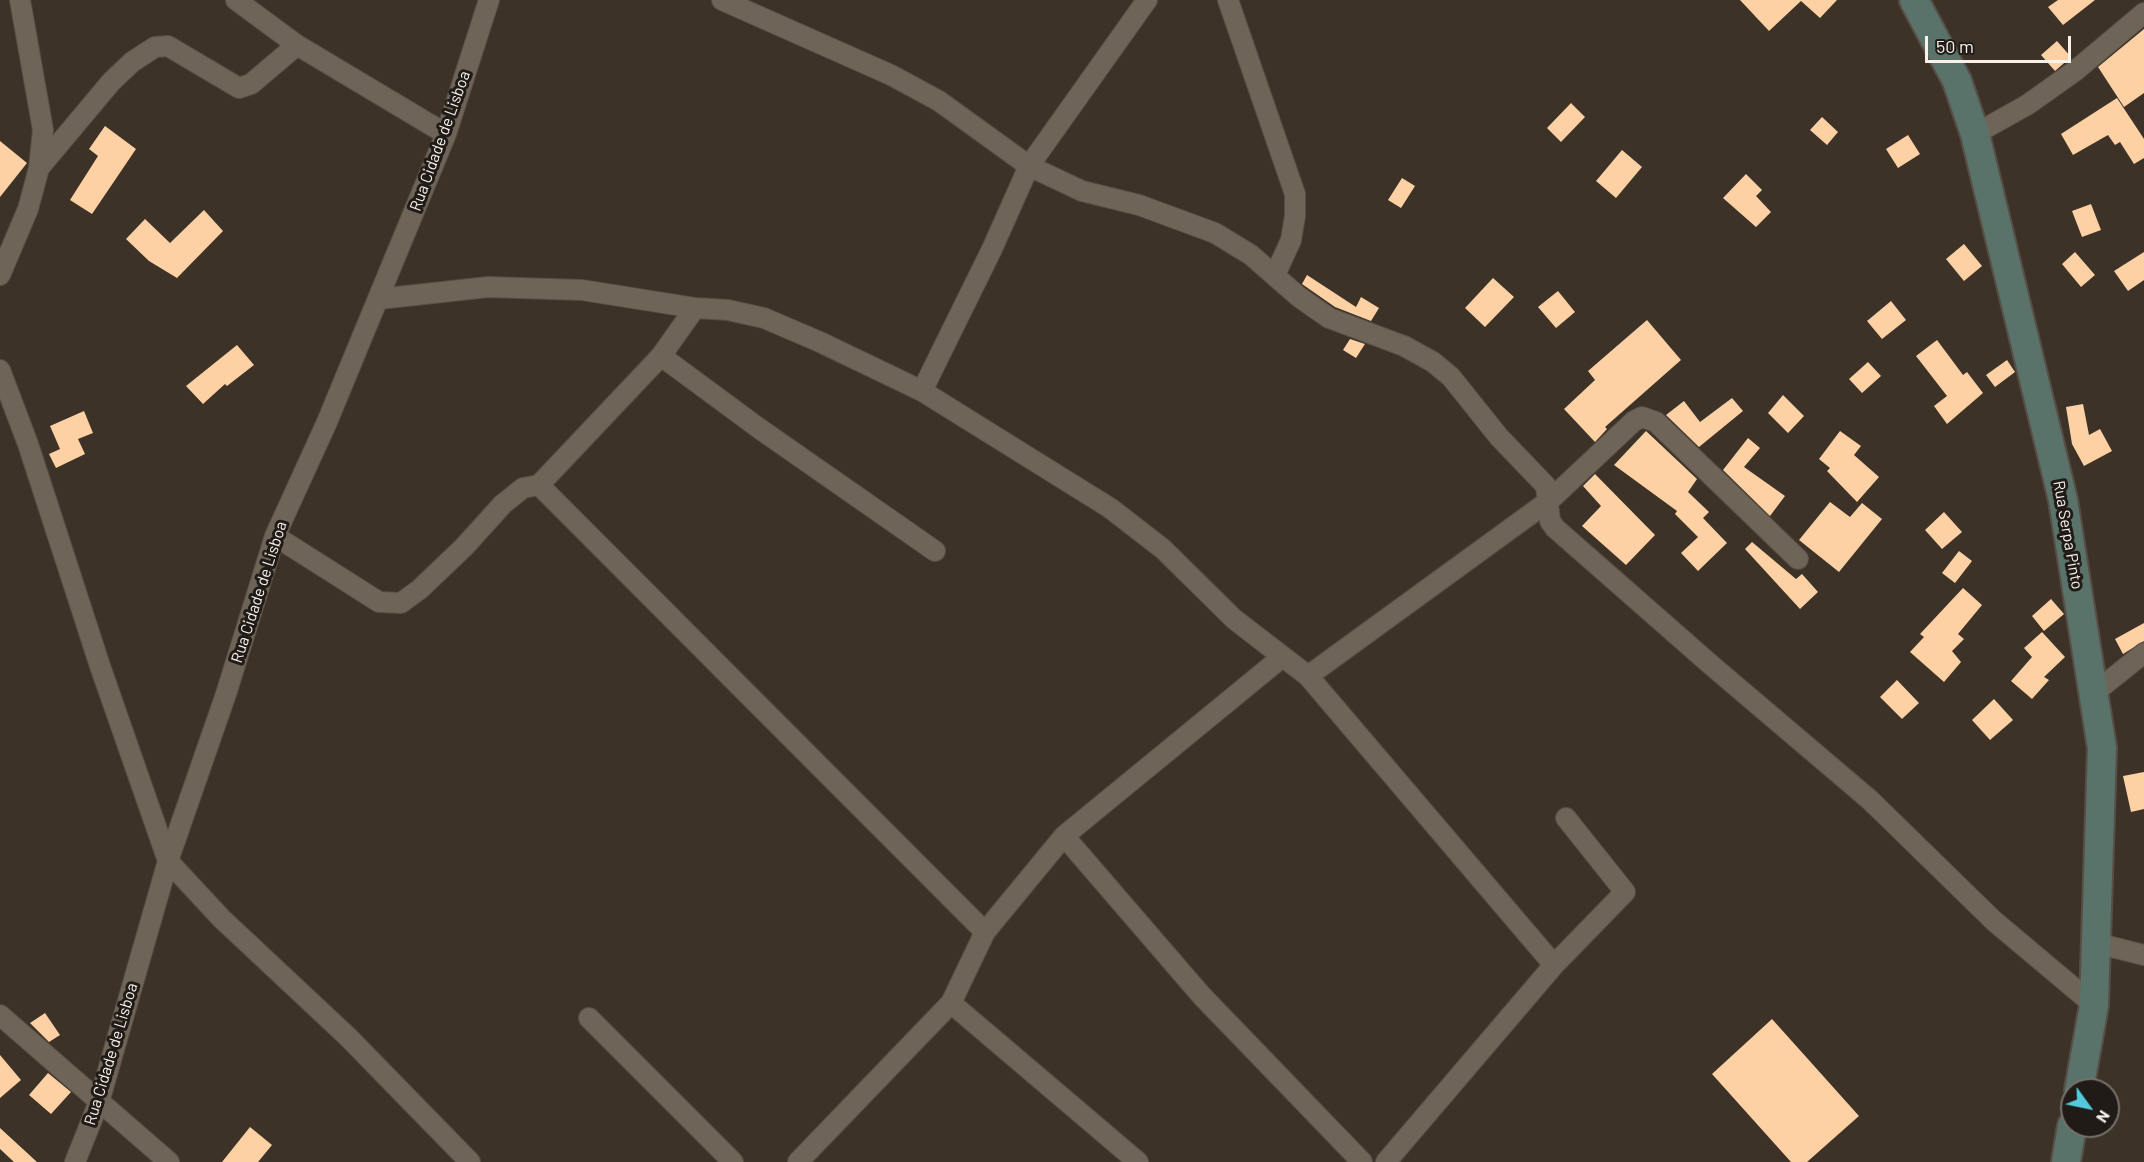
<!DOCTYPE html>
<html>
<head>
<meta charset="utf-8">
<style>
  body { margin:0 }
  #map { position:relative; width:2144px; height:1162px; overflow:hidden; background:#3d3228; font-family:Barlow,sans-serif }
  canvas { display:block }
  .north { position:absolute; left:2060px; top:1078px; width:60px; height:60px; box-sizing:border-box; background:#201b17; border:2px solid #77716c; border-radius:50%; rotate:123deg; font-size:16px; font-weight:700; line-height:24px; text-align:center; color:#f9f2eb }
  .north::after { content:''; display:block; margin:auto; width:21px; height:27px; background:#53cadc; clip-path:polygon(50% 0,100% 100%,50% 72%,0 100%) }
  .scale { position:absolute; left:1925px; top:36px; width:146px; height:27px; box-sizing:border-box; border:3px solid #f9f2eb; border-top:0; padding-left:8px; font-size:18px; line-height:21px; white-space:nowrap; color:#f9f2eb; -webkit-text-stroke:4px #201b17; paint-order:stroke }
</style>
</head>
<body>
<div id="map">
<canvas width="2144" height="1162"></canvas>
<div class="north">N</div>
<div class="scale">50 m</div>
</div>
<script>
const ctx = document.querySelector('canvas').getContext('2d');
ctx.lineJoin = 'round';
function fillPath(path, color) { ctx.fillStyle = color; ctx.fill(path, 'evenodd'); }
const toPath = rows => new Path2D(rows.map(r => 'M' + r).join(''));
function strokePath(path, color, width, dash) { ctx.strokeStyle = color; ctx.lineWidth = width; ctx.lineCap = dash ? 'butt' : 'round'; ctx.setLineDash(dash || []); ctx.stroke(path); }
function label(font, color, halo, rows, align = 'center') {
  ctx.font = font + ' Barlow,sans-serif'; ctx.lineWidth = 6; ctx.setLineDash([]); ctx.textBaseline = 'middle'; ctx.strokeStyle = halo; ctx.fillStyle = color; for (const [text, x, y, turn = 0] of rows) {
    ctx.save(); ctx.translate(x, y); ctx.rotate((+turn || 0) * Math.PI / 180); ctx.textAlign = isNaN(turn) ? turn : align; if (halo) ctx.strokeText(text, 0, 0); ctx.fillText(text, 0, 0); ctx.restore();
  }
}
const building = toPath([
  [1740,0,1837,0,1820,18,1801,1,1769,31],
  [2058,0,2095,0,2063,25,2048,7],
  [2144,29,2144,93,2124,107,2098,67],
  [2057,41,2071,57,2055,71,2041,55],
  [2117,98,2144,139,2144,158,2134,164,2120,142,2115,145,2108,135,2073,155,2061,134],
  [1571,103,1585,117,1561,142,1547,128],
  [1822,117,1838,132,1827,145,1810,130],
  [105,126,136,149,92,214,70,200,98,156,89,149],
  [1908,135,1920,154,1898,168,1886,149],
  [0,141,27,163,0,197],
  [1622,150,1642,167,1616,198,1596,181],
  [1746,174,1762,190,1756,196,1771,212,1756,227,1723,198],
  [1402,178,1415,186,1401,208,1388,200],
  [2091,204,2101,230,2082,237,2072,211],
  [204,210,223,231,177,278,149,261,126,239,145,219,170,243],
  [1964,244,1982,266,1964,281,1946,259],
  [2075,252,2095,275,2081,287,2062,264],
  [2144,252,2144,280,2128,291,2114,271],
  [1307,275,1356,307,1361,297,1379,308,1371,321,1335,307,1302,284],
  [1493,278,1514,297,1485,327,1465,308],
  [1558,291,1575,312,1556,328,1538,307],
  [1891,301,1906,320,1882,339,1867,321],
  [1647,320,1681,360,1605,427,1607,429,1595,442,1564,409,1595,380,1588,371],
  [1350,339,1365,344,1356,358,1343,350],
  [1937,340,1963,375,1967,372,1983,393,1947,424,1934,406,1947,396,1916,356],
  [237,345,254,365,227,386,225,384,203,404,186,386],
  [2007,360,2015,372,1995,387,1986,375],
  [1868,362,1881,376,1862,393,1849,379],
  [1783,395,1804,416,1788,433,1768,413],
  [1732,398,1743,411,1699,447,1666,415,1684,401,1700,422],
  [2083,404,2089,435,2100,429,2112,451,2084,466,2072,444,2066,407],
  [84,411,93,433,78,439,85,454,56,468,49,454,60,449,50,426],
  [1646,431,1697,479,1688,492,1709,512,1703,518,1727,543,1698,571,1681,553,1698,537,1675,514,1677,511,1614,465],
  [1840,431,1861,446,1854,455,1879,477,1857,502,1827,471,1830,468,1819,459],
  [1748,438,1760,448,1744,467,1785,496,1770,516,1723,470],
  [1595,474,1655,535,1626,565,1582,526,1601,506,1583,486],
  [1830,502,1850,517,1862,503,1882,519,1839,572,1799,540],
  [1944,512,1962,532,1942,549,1925,530],
  [1752,542,1796,579,1802,574,1818,592,1800,609,1745,549],
  [1959,551,1972,561,1955,583,1942,573],
  [1963,588,1982,605,1958,634,1964,639,1952,651,1961,662,1944,682,1910,652,1924,637,1920,634],
  [2051,599,2064,614,2044,631,2032,616],
  [2144,623,2144,641,2123,654,2115,639],
  [2042,632,2065,657,2044,677,2049,680,2032,699,2011,681,2032,657,2024,648],
  [1897,680,1919,703,1902,719,1880,697],
  [1994,699,2013,720,1990,740,1972,720],
  [2144,772,2144,809,2131,812,2123,776],
  [45,1013,60,1035,49,1042,30,1023],
  [1772,1019,1859,1116,1807,1162,1791,1162,1712,1074],
  [0,1055,21,1080,0,1098],
  [48,1073,71,1092,51,1114,29,1095],
  [250,1127,272,1145,258,1162,222,1162],
  [0,1128,37,1162,14,1162,0,1149]
]);
const street = toPath([
  [236,0,297,45,446,134],
  [722,0,891,75,939,101,1029,166,1082,191,1139,205,1215,233,1251,255,1299,297,1329,318,1404,346,1433,362,1451,377,1499,437,1546,486,1550,521,1555,528,1710,664,1870,800,1994,921,2094,1005],
  [1228,0,1295,194,1295,216,1291,240,1275,275],
  [1975,134,2027,105,2075,71,2144,13],
  [39,168,111,82,132,62,155,47,168,46,239,88,251,84,297,45],
  [0,275,28,209,39,168,43,130,20,0],
  [379,299,488,287,582,290,695,308,728,310,764,318,820,342,922,391,1110,508,1163,549,1234,619,1308,676,1554,965],
  [661,356,760,429,935,551],
  [0,370,28,444,100,666,168,861,222,919,348,1037,470,1162],
  [922,391,992,249,1029,166,1147,0],
  [539,485,985,932],
  [275,536,379,602,401,603,420,589,464,547,503,504,523,488,539,485,661,356,695,308],
  [1308,676,1550,500,1634,421,1642,417,1656,422,1798,559],
  [2094,693,2144,653],
  [1064,836,1201,995,1362,1162],
  [2096,943,2144,955],
  [951,1003,1138,1162],
  [0,1015,169,1162],
  [589,1018,733,1162],
  [75,1162,99,1102,168,861,226,694,275,536,327,422,446,134,489,0],
  [798,1162,951,1003,985,932,1064,836,1281,658],
  [1386,1162,1554,965,1625,892,1566,818]
]);
const secondary = toPath([
  [1914,0,1957,81,1975,134,2063,500,2102,748,2094,1005,2079,1090],
  [2066,1162,2072,1126]
]);
const streetNames = [
  ["Rua Cidade de Lisboa",440,141,-70],
  ["Rua Serpa Pinto",2068,535,80],
  ["Rua Cidade de Lisboa",259,592,-72],
  ["Rua Cidade de Lisboa",111,1054,-73]
];
fillPath(building, '#fdd1a3');
strokePath(street, '#574e45', 22);
strokePath(secondary, '#574e45', 32);
strokePath(street, '#6f6458', 20);
strokePath(secondary, '#59726a', 28);
label('16px', '#f9f2eb', '#201b17', streetNames);
</script>
</body>
</html>
